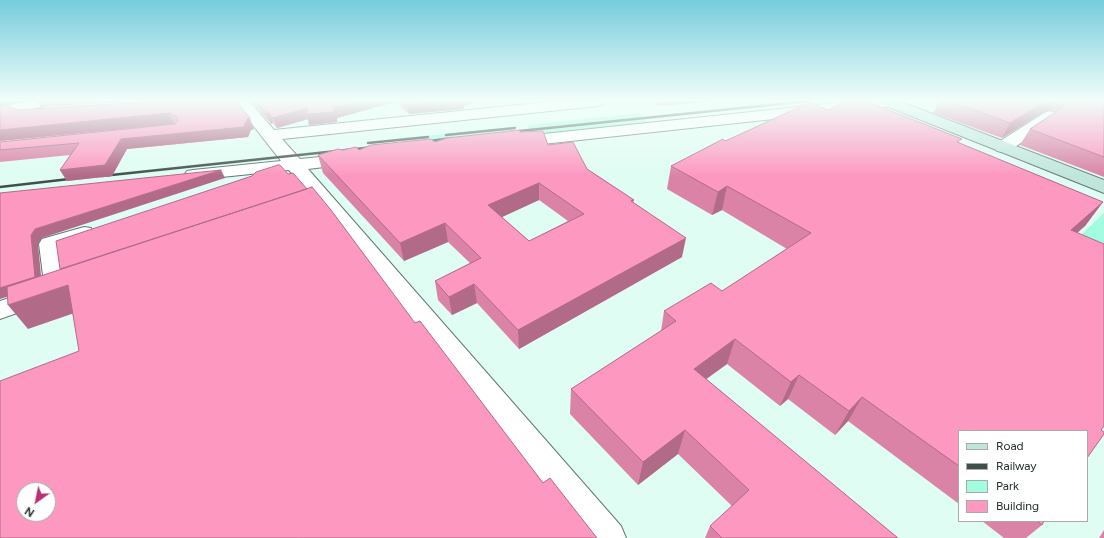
<!DOCTYPE html>
<html>
<head>
<meta charset="utf-8">
<style>
  body { margin:0 }
  #map { position:relative; width:1104px; height:538px; overflow:hidden; background:#e0fdf3; font-family:Figtree,sans-serif }
  canvas { display:block }
  .legend { position:absolute; left:958px; top:430px; width:130px; height:92px; box-sizing:border-box; background:#fff; border:1px solid #a7abaa; margin:0; padding:5px 7px; list-style:none; font-size:12px; color:#222d2a }
  .legend li { display:flex; align-items:center; gap:8px; height:20px }
  .legend b { width:20px; border:1px solid #a7abaa }
  .north { position:absolute; left:16px; top:482px; width:40px; height:40px; box-sizing:border-box; background:#fff; border:1px solid #a7abaa; border-radius:50%; rotate:213deg; font-size:11px; font-weight:700; line-height:16px; text-align:center; color:#222d2a }
  .north::after { content:''; display:block; margin:auto; width:14px; height:18px; background:#b73173; clip-path:polygon(50% 0,100% 100%,50% 72%,0 100%) }
</style>
</head>
<body>
<div id="map">
<canvas width="1104" height="538"></canvas>
<ul class="legend">
<li><b style="height:5px;background:#c0e6dc"></b>Road</li>
<li><b style="height:5px;background:#414f4b"></b>Railway</li>
<li><b style="height:11px;background:#a1fce0"></b>Park</li>
<li><b style="height:11px;background:#fd98c1"></b>Building</li>
</ul>
<div class="north">N</div>
</div>
<script>
const ctx = document.querySelector('canvas').getContext('2d');
ctx.lineJoin = 'round';
function fillPath(path, color) { ctx.fillStyle = color; ctx.fill(path, 'evenodd'); }
const toPath = rows => new Path2D(rows.map(r => 'M' + r).join(''));
function strokePath(path, color, width, dash) { ctx.strokeStyle = color; ctx.lineWidth = width; ctx.lineCap = dash ? 'butt' : 'round'; ctx.setLineDash(dash || []); ctx.stroke(path); }
const green = toPath([
  [640,113,647,123,538,135,530,132,528,125],
  [512,127,514,134,405,149,405,138],
  [1104,213,1104,275,1060,255]
]);
const street = toPath([
  [29,101,55,101,52,104,0,117,0,107,29,101],
  [234,101,249,101,274,130,557,101,605,101,603,104,598,106,282,139,300,159,350,154,356,155,359,159,356,163,308,169,621,526,626,538,588,538,289,170,193,180,187,179,184,175,187,171,193,170,281,161,234,101],
  [855,101,902,101,899,104,894,106,515,147,509,146,507,142,509,138,515,137,855,101],
  [1050,111,1056,113,1058,116,1056,119,1009,151,1003,152,997,151,994,147,997,143,1044,113,1050,111],
  [84,227,91,228,94,233,91,238,60,248,67,291,64,297,56,299,48,297,45,303,0,319,0,301,37,289,45,291,39,244,42,239,84,227]
]);
const secondary = toPath([
  [878,101,899,101,1104,180,1104,193,881,104,878,101]
]);
const rail = toPath([
  [510,132,808,101],
  [446,135,515,128],
  [422,142,452,138],
  [368,143,428,137],
  [102,176,374,147],
  [0,187,78,178]
]);
const wall = toPath([
  [37,101,137,101,41,107],
  [162,101,254,129,251,130,248,137,127,149,112,176,67,181,60,170,70,155,0,162,0,142,175,124,174,124,0,141,9,107,18,110],
  [251,101,477,101,464,106,464,109,409,114,395,102,337,118,337,122,309,125,308,119,277,128,273,123,271,124],
  [653,101,716,101,657,106],
  [939,101,1104,101,1104,177,1020,145,1030,129,1056,112,1050,110,1044,112,1002,138,933,113],
  [828,110,960,143,1103,202,1085,226,1077,232,959,431,959,504,848,421,835,435,788,399,780,406,727,364,706,379,898,538,705,538,710,526,732,506,678,454,638,485,570,414,571,389,661,331,664,311,722,291,787,249,722,210,712,215,667,189,671,166,725,141],
  [520,132,548,145,587,169,634,200,633,203,682,257,519,349,477,303,452,315,438,300,435,281,470,263,448,242,404,261,323,173,318,155,343,150,359,150],
  [539,200,568,221,529,241,502,217],
  [982,521,1044,521,1042,525,1026,538,1004,538],
  [1104,530,1104,538,1099,538]
]);
const shadedWall = toPath([
  [0,101,24,101,0,106],
  [359,101,395,101,395,102,337,118,337,122,309,125,308,119,277,128,273,118,308,108,334,107],
  [444,101,477,101,464,106,464,109,409,114,408,104],
  [658,101,716,101,657,106],
  [1046,101,1056,101,1050,110,1044,112,1002,138,1010,123],
  [169,113,174,124,0,141,0,130],
  [269,113,273,123,271,124,267,114],
  [250,118,254,129,251,130,248,137,127,149,112,176,67,181,60,170,121,139],
  [221,170,225,178,42,238,38,244,42,286,0,299,0,288,35,229],
  [539,183,539,200,489,223,488,205],
  [727,186,722,210,712,215,718,192],
  [307,190,66,277,60,269],
  [1103,202,1085,226,1054,254,1071,230],
  [445,223,448,242,404,261,400,243],
  [686,238,682,257,519,349,518,330],
  [474,284,477,303,452,315,449,297],
  [68,285,86,309,28,329,8,305],
  [735,339,727,364,687,393,694,369],
  [799,375,788,399,780,406,791,382],
  [862,397,848,421,835,435,849,411],
  [685,430,678,454,638,485,643,462]
]);
const building = toPath([
  [162,101,236,101,250,118,247,119,244,127,121,139,105,165,60,170,79,143,0,150,0,142,175,124,178,120,176,116,169,113,0,130,0,106,7,104,9,107,18,110,162,101],
  [256,101,359,101,334,107,334,112,306,114,308,108,273,118,269,113,267,114,256,101],
  [404,101,444,101,408,104,404,101],
  [847,101,866,101,962,139,957,142,1103,202,1071,230,1104,244,1104,426,1101,430,1104,432,1104,434,1087,458,1087,431,959,431,959,466,862,397,849,411,799,375,791,382,735,339,694,369,898,538,722,538,710,526,749,490,685,430,643,462,571,389,676,321,664,311,711,283,722,291,811,233,727,186,718,192,671,166,723,139,725,141,732,138,810,102,828,110,847,101],
  [950,101,1046,101,1010,123,950,101],
  [1068,101,1104,101,1104,157,1030,129,1066,105,1069,102,1068,101],
  [520,130,520,132,543,131,548,145,573,142,587,169,634,200,631,201,686,238,518,330,474,284,449,297,435,281,481,258,445,223,400,243,318,155,338,149,343,150,356,147,359,150,371,145,431,139,435,142,447,138,520,130],
  [539,183,584,214,529,241,488,205,539,183],
  [278,165,280,165,288,174,293,173,307,189,60,269,56,241,252,176,256,172,278,165],
  [221,170,35,229,31,235,35,277,0,288,0,193,221,170],
  [312,187,331,210,415,323,420,321,543,483,550,478,597,538,0,538,0,381,79,351,68,285,8,305,7,287,312,187],
  [24,490,48,490,48,514,24,514,24,490],
  [1037,521,1044,521,1042,525,1037,521]
]);
fillPath(green, '#a1fce0');
strokePath(street, '#5f7971', 2);
strokePath(secondary, '#5f7971', 2);
fillPath(street, '#fff');
fillPath(secondary, '#c0e6dc');
strokePath(rail, '#414f4b', 2.5);
fillPath(wall, '#da83a6');
fillPath(shadedWall, '#b16a87');
fillPath(building, '#fd98c1');
strokePath(building, '#b16a87', 1);
const sky = ctx.createLinearGradient(0, 0, 0, 176);
sky.addColorStop(0, '#75ccdc');
sky.addColorStop(0.57, '#f1fefa');
sky.addColorStop(1, '#f1fefa00');
ctx.fillStyle = sky;
ctx.fillRect(0, 0, 1104, 176);
</script>
</body>
</html>
